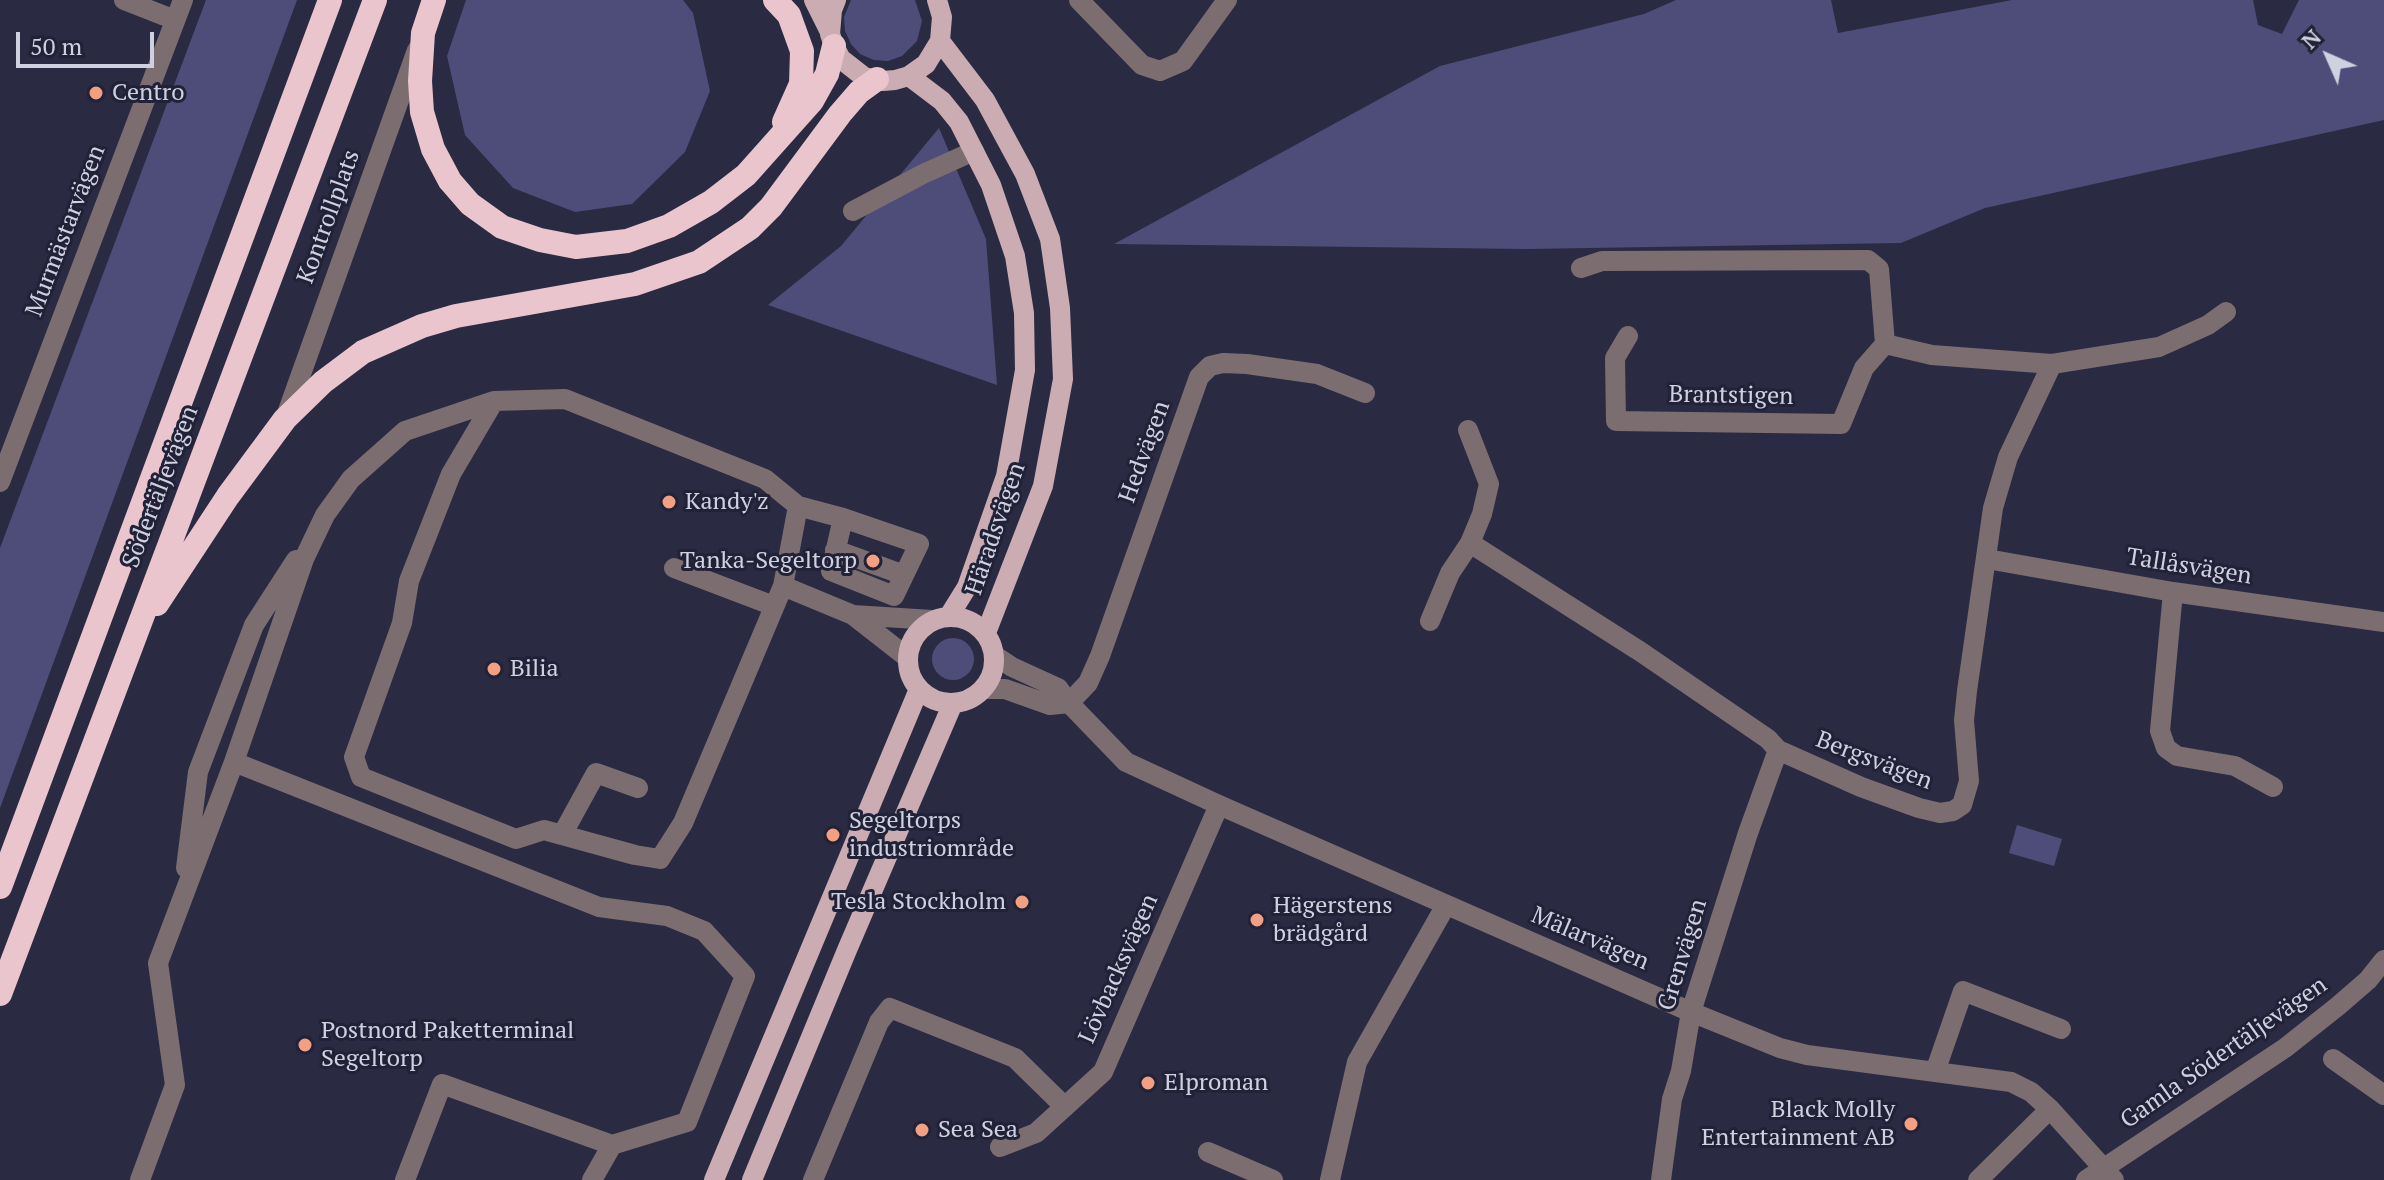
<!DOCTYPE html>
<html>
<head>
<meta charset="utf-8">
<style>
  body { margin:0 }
  #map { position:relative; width:2384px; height:1180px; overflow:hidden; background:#2b2a43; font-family:"PT Serif",serif }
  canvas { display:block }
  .north { position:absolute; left:2288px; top:16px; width:80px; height:80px; -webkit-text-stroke:6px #212138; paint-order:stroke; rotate:315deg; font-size:22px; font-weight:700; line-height:32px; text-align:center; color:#cfd0e0 }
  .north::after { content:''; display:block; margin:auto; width:28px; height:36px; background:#cfd0e0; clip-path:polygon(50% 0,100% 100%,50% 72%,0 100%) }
  .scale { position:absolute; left:16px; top:32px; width:138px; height:36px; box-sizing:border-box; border:4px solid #cfd0e0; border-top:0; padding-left:10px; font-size:24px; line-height:28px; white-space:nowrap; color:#cfd0e0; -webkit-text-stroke:6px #212138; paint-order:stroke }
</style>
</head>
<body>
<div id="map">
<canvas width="2384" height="1180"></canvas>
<div class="north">N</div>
<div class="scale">50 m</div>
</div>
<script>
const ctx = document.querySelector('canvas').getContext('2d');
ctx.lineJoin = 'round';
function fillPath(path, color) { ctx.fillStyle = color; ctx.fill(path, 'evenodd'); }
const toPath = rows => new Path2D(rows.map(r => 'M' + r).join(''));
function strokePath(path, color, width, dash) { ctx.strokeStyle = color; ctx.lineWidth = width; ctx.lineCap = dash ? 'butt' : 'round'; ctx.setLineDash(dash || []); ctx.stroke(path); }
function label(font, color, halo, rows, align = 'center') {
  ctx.font = font + ' "PT Serif",serif'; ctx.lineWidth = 6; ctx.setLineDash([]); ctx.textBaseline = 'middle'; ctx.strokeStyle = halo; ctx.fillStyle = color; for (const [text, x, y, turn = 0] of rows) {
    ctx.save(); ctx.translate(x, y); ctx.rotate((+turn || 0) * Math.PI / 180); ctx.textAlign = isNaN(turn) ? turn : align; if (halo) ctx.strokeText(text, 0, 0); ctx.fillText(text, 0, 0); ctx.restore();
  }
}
const green = toPath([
  [206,0,297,0,0,808,0,548],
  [466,0,683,0,693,13,710,91,685,152,632,204,575,212,513,188,465,135,447,56],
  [851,0,915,0,922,21,917,41,902,56,888,61,874,60,860,54,851,44,845,31,844,17],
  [1676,0,1831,0,1838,33,2012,0,2253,0,2258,25,2282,34,2299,0,2384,0,2384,120,1985,208,1901,243,1527,249,1114,244,1440,66,1644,14],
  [939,128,986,239,997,385,768,305,841,246],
  '932 659a21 21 0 1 1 42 0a21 21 0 1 1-42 0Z',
  [2017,825,2062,839,2054,866,2009,853]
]);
const minor = toPath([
  [124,0,175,20],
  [1079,0,1142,65,1160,71,1183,61,1227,0],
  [853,211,923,174,974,151],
  [1581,268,1602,261,1868,260,1879,269,1885,344,1864,368,1841,424,1616,421,1615,358,1628,336],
  [1885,344,1932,355,2052,364,2159,347,2208,325,2226,312],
  [494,401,451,474,409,581,402,623,354,757,361,777,516,839,544,830,635,855,660,859,683,823,783,586],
  [285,419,417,50],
  [1468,430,1489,484,1482,514,1470,543,1641,652,1768,739,1778,750,1861,787,1919,808,1940,813,1953,811,1962,805,1969,781,1964,720,1967,691,1993,508,2008,457,2052,364],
  [0,482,183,0],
  [798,506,843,518,919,544,894,596,831,571,843,518],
  [835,550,904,575],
  [1987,559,2173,592,2384,622],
  [674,568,774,606],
  [2173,592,2160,731,2166,748,2177,756,2235,766,2273,787],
  [853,615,932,620],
  [1430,621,1450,573,1470,543],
  [994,655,1012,667,1058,688,1069,703,1126,762,1219,805,1691,1012,1780,1048,1807,1055,2011,1082,2031,1092,2050,1109,2114,1180],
  [984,689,1005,689,1050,705,1069,703],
  [1069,703,1088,683,1100,656,1199,377,1210,366,1223,363,1247,364,1317,374,1365,393],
  [234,762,599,907,667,916,704,931,745,976,687,1122,612,1145],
  [562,835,596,773,638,788],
  [186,868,198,772,254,625,296,560],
  [2333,1059,2384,1095],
  [1935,1072,1963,991,2061,1029],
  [1000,1147,1036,1133,1103,1072,1219,805],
  [1208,1152,1273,1180],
  [140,1180,175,1085,158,963,234,762,304,559,325,515,351,479,405,431,494,401,565,399,765,479,798,506,783,586,853,615,908,658],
  [405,1180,442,1084,612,1145,592,1180],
  [813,1180,879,1022,890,1008,1015,1058,1065,1107],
  [1330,1180,1357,1062,1446,905],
  [1661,1180,1672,1099,1681,1071,1691,1012,1748,833,1778,750],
  [1978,1180,2050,1109],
  [2086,1180,2285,1048,2338,1006,2368,980,2384,960]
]);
const major = toPath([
  [814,0,829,30],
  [836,0,832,10,830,34,834,46,841,59,864,77,883,81,895,80,909,76,926,64,940,41,942,17,937,0],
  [940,41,985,100,1025,174,1050,239,1060,308,1063,379,1043,486,986,633],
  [909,76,942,101,959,122,991,185,1015,256,1024,313,1025,370,1006,476,967,587,949,616],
  '908 660a43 43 0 1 1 86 0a43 43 0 1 1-86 0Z',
  [714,1180,919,689],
  [752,1180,847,950,953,703]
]);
const highway = toPath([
  [434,0,423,33,420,81,422,112,433,149,450,181,470,204,502,227,540,240,576,247,627,241,669,226,711,202,746,175,812,101,827,74,834,46],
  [775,0,789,15,802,51,801,84,784,122],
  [157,604,228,496,285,419,323,382,363,352,422,326,456,316,635,284,699,262,750,228,771,207,840,114,859,92,877,79],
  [0,887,330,0],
  [0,994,375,0]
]);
const markers = [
  [96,93,8,"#f3a082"],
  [669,502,8,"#f3a082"],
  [873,561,8,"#f3a082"],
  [494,669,8,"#f3a082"],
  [833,835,8,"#f3a082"],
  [1022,902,8,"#f3a082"],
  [1257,920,8,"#f3a082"],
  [305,1045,8,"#f3a082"],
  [1148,1083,8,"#f3a082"],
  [1911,1124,8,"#f3a082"],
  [922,1130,8,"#f3a082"]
];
const poiNames = [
  ["Centro",112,93],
  ["Kandy'z",685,502],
  ["Tanka-Segeltorp",857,561,"right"],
  ["Bilia",510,669],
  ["Segeltorps",849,821],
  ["industriområde",849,849],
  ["Tesla Stockholm",1006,902,"right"],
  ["Hägerstens",1273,906],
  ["brädgård",1273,934],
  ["Postnord Paketterminal",321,1031],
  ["Segeltorp",321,1059],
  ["Elproman",1164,1083],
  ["Black Molly",1895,1110,"right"],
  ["Entertainment AB",1895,1138,"right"],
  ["Sea Sea",938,1130]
];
const streetNames = [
  ["Kontrollplats",329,217,-70],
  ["Murmästarvägen",66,231,-69],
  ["Brantstigen",1731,396,1],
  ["Hedvägen",1145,452,-70],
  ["Södertäljevägen",161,487,-69],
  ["Häradsvägen",996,529,-71],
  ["Tallåsvägen",2189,567,9],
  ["Bergsvägen",1874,761,21],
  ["Mälarvägen",1590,939,23],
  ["Grenvägen",1683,955,-73],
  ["Lövbacksvägen",1119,969,-66],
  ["Gamla Södertäljevägen",2224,1053,-35]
];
fillPath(green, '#4e4d79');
strokePath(minor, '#7c6d71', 20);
strokePath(major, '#cbacb3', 20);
strokePath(highway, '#ebc5ce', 24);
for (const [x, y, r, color] of markers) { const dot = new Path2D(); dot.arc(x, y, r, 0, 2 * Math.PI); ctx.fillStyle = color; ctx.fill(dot); strokePath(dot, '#212138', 3); }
label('24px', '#cfd0e0', '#212138', poiNames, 'left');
label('24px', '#cfd0e0', '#212138', streetNames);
</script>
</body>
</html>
